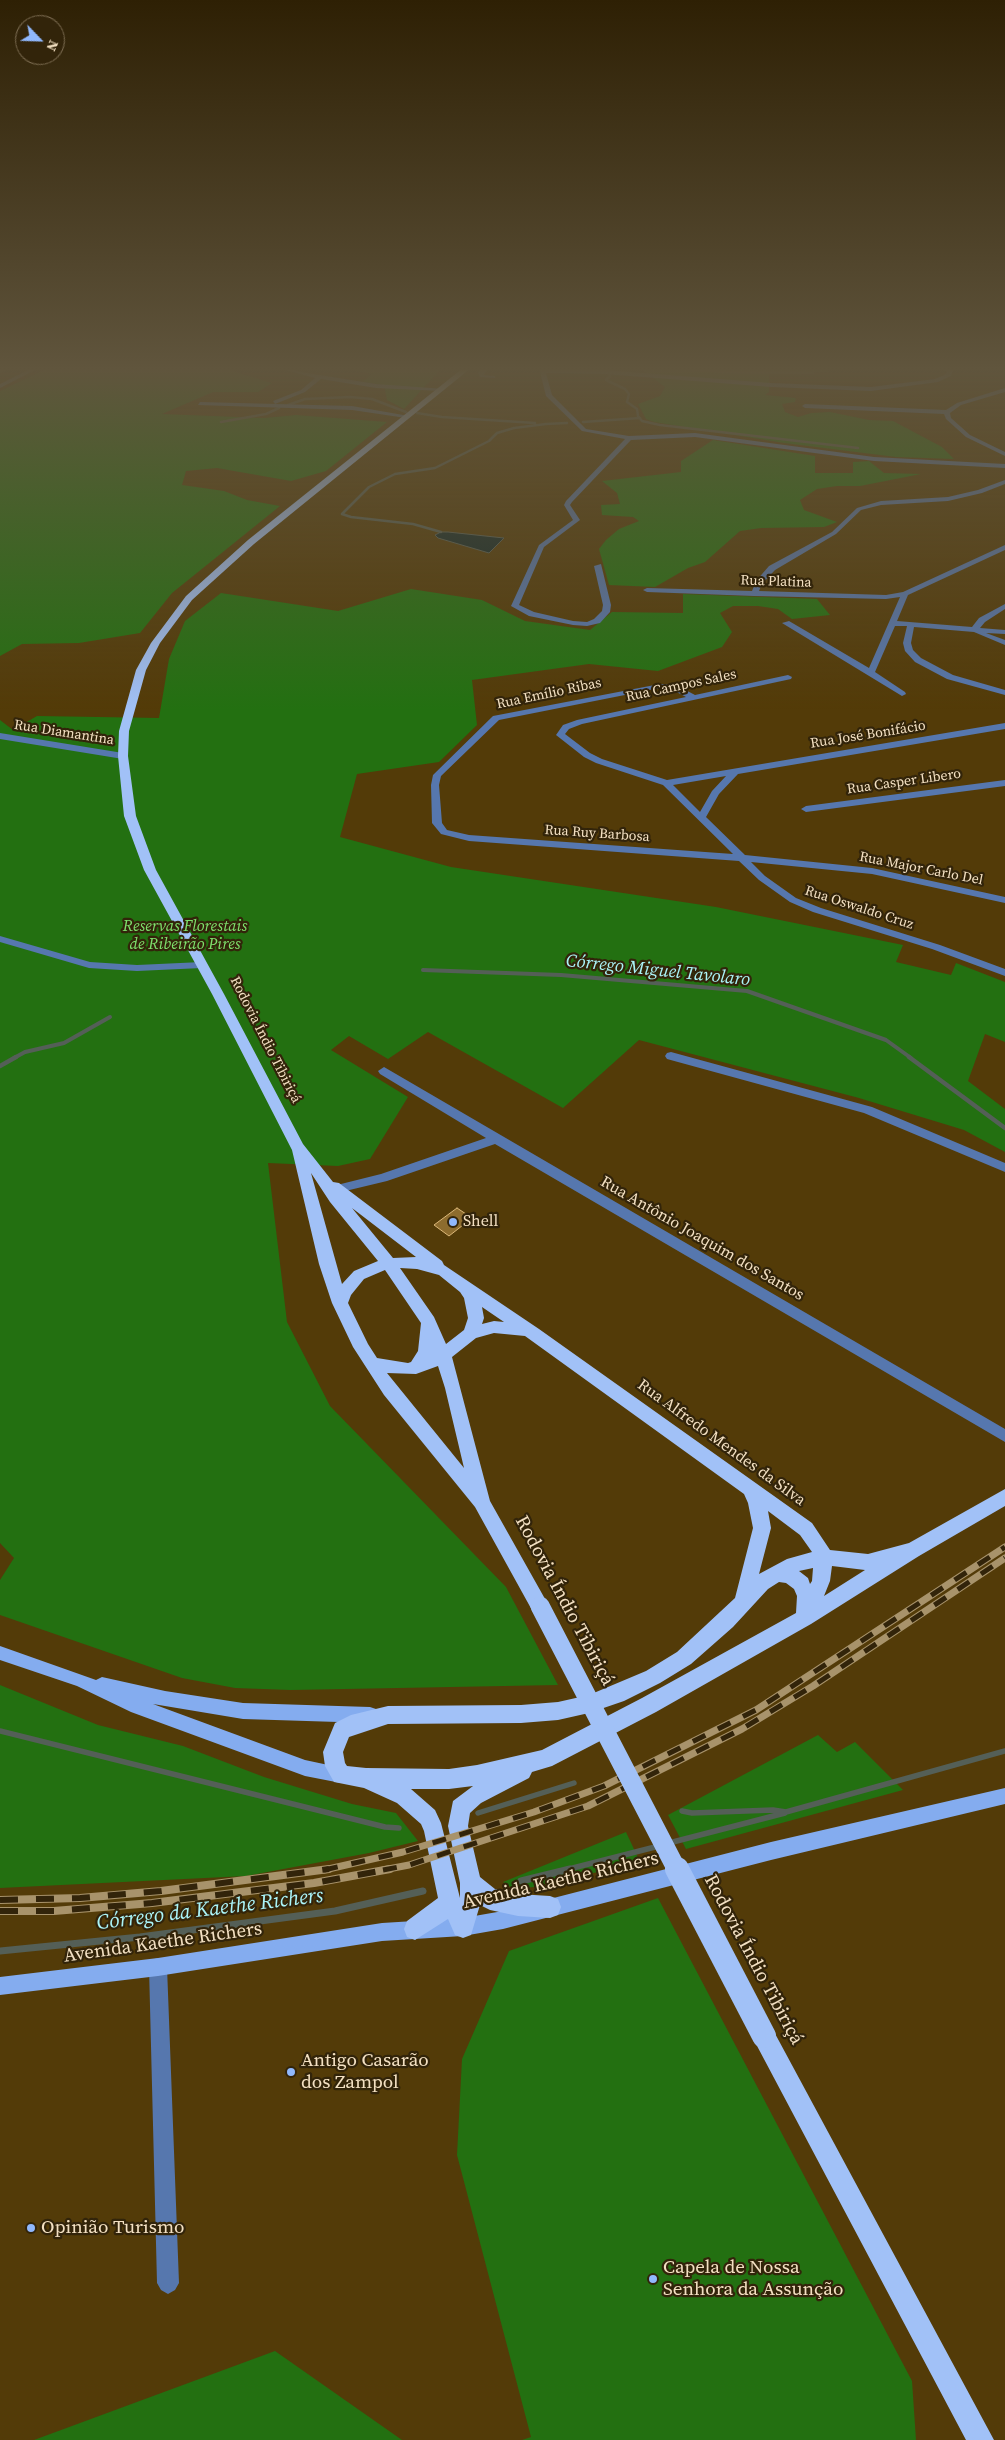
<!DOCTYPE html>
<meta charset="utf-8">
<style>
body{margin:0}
#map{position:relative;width:1005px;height:2440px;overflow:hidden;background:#533b08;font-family:"Source Serif 4",serif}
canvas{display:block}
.north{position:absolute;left:15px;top:15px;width:50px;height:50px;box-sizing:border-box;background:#32240a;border:1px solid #7f6f54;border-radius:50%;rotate:114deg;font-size:14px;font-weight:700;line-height:20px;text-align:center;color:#f3e0c2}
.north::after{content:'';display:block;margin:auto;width:18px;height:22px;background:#90b8fd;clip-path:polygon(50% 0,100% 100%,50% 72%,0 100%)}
</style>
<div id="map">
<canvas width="1005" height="2440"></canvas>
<div class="north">N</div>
</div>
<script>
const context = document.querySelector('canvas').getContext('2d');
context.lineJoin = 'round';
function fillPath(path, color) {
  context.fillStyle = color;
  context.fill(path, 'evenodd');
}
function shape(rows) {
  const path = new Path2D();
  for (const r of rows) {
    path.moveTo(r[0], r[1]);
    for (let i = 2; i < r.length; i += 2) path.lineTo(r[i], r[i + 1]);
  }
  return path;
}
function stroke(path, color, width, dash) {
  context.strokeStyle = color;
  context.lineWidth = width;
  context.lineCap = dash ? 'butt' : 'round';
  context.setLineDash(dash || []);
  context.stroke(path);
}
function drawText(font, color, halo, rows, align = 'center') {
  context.font = font + ' "Source Serif 4",serif';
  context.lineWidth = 4.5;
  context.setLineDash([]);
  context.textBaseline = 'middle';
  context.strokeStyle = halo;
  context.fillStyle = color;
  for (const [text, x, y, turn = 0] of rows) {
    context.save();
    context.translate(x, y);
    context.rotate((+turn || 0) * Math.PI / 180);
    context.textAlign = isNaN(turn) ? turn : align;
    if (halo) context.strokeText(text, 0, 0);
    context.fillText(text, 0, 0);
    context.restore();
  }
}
fillPath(shape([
 [48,368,233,368,233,371,272,383,258,392,213,392,162,414,264,418,296,415,387,422,326,471,291,481,217,468,186,471,182,485,224,491,247,500,280,506,172,593,140,633,79,643,22,644,0,656,0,391],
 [347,368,442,368,404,409,387,400,384,385,363,382,371,374],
 [640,368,827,368,828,372,769,372,769,392,765,395,796,398,795,402,782,404,785,412,798,417,811,413,830,412,869,420,893,421,942,447,954,459,896,457,784,443,654,422,646,419,638,404,660,396,665,387],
 [713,440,815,456,815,473,853,473,853,462,869,461,884,473,921,474,860,486,837,486,817,489,800,500,804,510,837,522,824,527,761,528,740,531,705,562,688,568,655,587,609,585,599,549,606,540,619,529,639,521,633,517,602,515,601,505,620,504,617,493,602,481,681,472,681,461],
 [411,589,482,600,525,621,590,630,612,612,683,613,683,594,817,599,830,615,792,619,778,609,758,606,733,606,720,613,732,632,722,647,658,671,589,664,472,680,477,725,439,762,357,774,340,837,451,867,716,907,903,945,896,962,951,975,956,963,1005,982,1005,1042,985,1034,968,1081,1005,1109,1005,1152,964,1130,859,1098,639,1040,563,1108,428,1032,388,1059,349,1036,331,1050,408,1097,370,1159,338,1166,268,1163,287,1322,330,1406,506,1587,558,1685,291,1690,235,1688,182,1678,0,1615,0,1580,14,1558,0,1543,0,720,13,730,37,716,159,718,169,659,185,621,221,593,338,611],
 [0,1685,98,1725,183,1746,264,1777,352,1804,396,1813,418,1841,369,1853,246,1876,0,1888],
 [818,1735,837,1752,855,1742,903,1790,686,1849,668,1815],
 [626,1832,640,1862,534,1887,513,1889,503,1882],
 [658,1898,912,2381,916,2440,522,2440,531,2437,457,2155,462,2059,509,1951],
 [275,2351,402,2440,34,2440]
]), '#237011');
const water = shape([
 [441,532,448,532,504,538,489,553,438,538,435,535,441,532]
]);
fillPath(water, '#102829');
stroke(water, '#545f57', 1);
stroke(shape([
 [677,368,722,372,813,373],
 [0,372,7,368],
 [609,374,610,376,606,380,625,389,629,394,627,402,637,409,638,416,642,421,660,425,858,448],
 [288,405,305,399,350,397,372,399,406,412],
 [417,413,442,417,535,423],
 [221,422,266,414,279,408],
 [583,422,640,418],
 [545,424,567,423],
 [441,532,413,524,351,517,342,514,369,487,395,474,435,468,489,441,497,433,514,428,546,424]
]), '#545f57', 2.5);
stroke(shape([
 [423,970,561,975,747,991,886,1040,911,1058],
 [14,1058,25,1052,64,1043,110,1017]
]), '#545f57', 4);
stroke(shape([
 [909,1057,1005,1128],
 [0,1066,16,1057]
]), '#545f57', 4.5);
stroke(shape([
 [0,1731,385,1827,399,1828],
 [682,1811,692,1813,773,1810,786,1812,1005,1751],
 [478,1813,574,1783],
 [669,1843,785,1813],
 [565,1870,659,1846]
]), '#545f57', 5.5);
stroke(shape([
 [521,1881,570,1869],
 [0,1951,140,1937,335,1911,423,1891]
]), '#545f57', 7);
const building = shape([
 [457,1208,472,1218,449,1236,434,1225,457,1208]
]);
fillPath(building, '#8d6c2e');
stroke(building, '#dbb779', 1);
fillPath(shape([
 [32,368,39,368,0,388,0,384,32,368],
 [278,368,287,368,301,372,376,384,445,389,442,391,376,388,321,379,305,392,275,404,273,401,301,390,315,378,278,368],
 [482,368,488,368,484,375,495,376,495,378,480,377,478,373,482,368],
 [539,368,605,370,771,383,871,387,935,379,946,374,947,371,931,368,954,368,951,376,938,382,871,391,771,387,605,374,546,373,552,395,586,429,629,436,695,433,874,457,1005,464,1005,468,874,461,695,437,631,440,572,502,570,505,580,520,544,547,519,605,534,612,573,621,587,622,594,619,602,611,603,605,594,566,601,564,611,605,610,612,600,623,587,626,573,625,529,616,511,606,539,545,573,520,564,505,566,501,625,439,582,431,546,396,539,368],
 [1005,388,1005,392,961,405,950,413,951,418,970,435,1005,452,1005,456,966,437,946,419,944,414,805,408,802,406,805,404,946,410,957,403,1005,388],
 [200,402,352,406,409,416,406,418,352,410,198,405,200,402],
 [1005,480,1005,484,982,493,948,501,881,505,861,510,836,534,775,570,762,584,759,591,886,595,903,592,1005,545,1005,550,908,595,897,621,972,627,979,618,1005,604,1005,609,985,622,980,628,1005,630,1005,634,986,633,1005,640,1005,645,974,632,914,627,911,643,913,650,921,658,953,675,1005,690,1005,695,947,679,915,662,905,651,903,643,907,626,895,626,875,672,905,692,906,694,902,696,782,623,789,621,869,668,900,597,886,599,754,596,647,592,643,590,647,588,752,591,756,581,769,566,832,532,857,508,881,501,948,497,978,490,1005,480],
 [788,675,792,677,791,679,582,724,569,729,565,734,590,753,602,759,667,780,1005,723,1005,729,738,774,719,794,706,817,745,855,872,868,1005,897,1005,903,872,874,751,862,765,876,796,898,821,908,940,945,1005,969,1005,976,932,949,813,912,790,902,759,880,739,861,469,841,441,834,432,823,431,785,433,775,493,716,660,684,676,685,695,695,788,675],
 [660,688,671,689,686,697,577,720,563,725,556,735,584,757,596,763,663,785,733,854,469,835,447,830,442,823,439,785,441,776,499,720,660,688],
 [726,776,712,791,700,812,673,785,726,776],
 [0,733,123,753,127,756,123,759,0,739,0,733],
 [1005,780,1005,786,806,812,801,809,806,806,1005,780],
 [0,936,90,962,137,965,202,962,207,965,202,968,137,971,89,968,0,942,0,936],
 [671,1052,872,1107,1005,1163,1005,1172,864,1113,667,1059,665,1056,667,1053,671,1052],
 [384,1067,1005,1429,1005,1442,495,1144,387,1181,337,1193,333,1192,331,1189,333,1186,381,1174,486,1138,380,1074,378,1071,384,1067],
 [158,1958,165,1960,167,1967,179,2283,175,2290,168,2294,161,2290,157,2283,149,1967,151,1960,158,1958]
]), '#5677ae');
fillPath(shape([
 [0,1646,96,1680,102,1677,165,1691,243,1703,370,1707,376,1709,378,1715,376,1721,370,1723,243,1719,153,1704,305,1760,347,1769,350,1775,347,1781,341,1783,305,1776,131,1712,77,1686,0,1660,0,1646],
 [1005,1788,1005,1804,771,1860,503,1929,463,1936,382,1941,158,1976,0,1995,0,1977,158,1958,382,1923,463,1918,503,1911,771,1842,1005,1788]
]), '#84acef');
fillPath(shape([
 [463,368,471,368,254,544,192,600,160,643,146,670,129,731,128,756,136,816,156,870,224,994,303,1144,333,1182,339,1183,442,1261,444,1265,539,1329,812,1523,830,1550,868,1554,909,1543,1005,1489,1005,1506,919,1556,811,1624,656,1712,552,1766,532,1772,529,1778,481,1803,470,1813,468,1826,480,1877,495,1889,518,1894,550,1896,558,1899,561,1907,558,1915,550,1918,518,1916,490,1910,480,1905,471,1935,463,1938,455,1935,448,1919,415,1940,407,1937,404,1929,407,1921,438,1898,424,1831,421,1824,397,1803,364,1788,334,1782,325,1766,323,1752,335,1723,351,1715,388,1706,521,1705,558,1702,589,1695,646,1671,677,1652,735,1598,753,1528,748,1503,744,1494,525,1336,494,1333,476,1338,452,1357,490,1501,549,1606,547,1612,540,1614,533,1612,475,1507,384,1395,353,1347,332,1303,319,1264,292,1150,212,994,144,870,124,816,118,756,119,731,136,670,151,643,186,596,248,540,463,368],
 [311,1173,330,1202,378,1261,354,1271,342,1284,311,1173],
 [352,1208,416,1257,393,1258,352,1208],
 [400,1268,417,1269,439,1275,460,1292,464,1298,468,1318,464,1330,446,1344,434,1317,400,1268],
 [385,1270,421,1323,418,1351,411,1362,408,1363,377,1358,368,1344,348,1303,351,1295,364,1279,385,1270],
 [482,1307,504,1322,494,1321,482,1324,484,1318,482,1307],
 [438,1366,445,1388,464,1468,387,1373,416,1374,438,1366],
 [768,1511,800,1535,812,1552,787,1559,759,1574,771,1528,768,1511],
 [832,1566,865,1570,824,1596,830,1581,832,1566],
 [813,1568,812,1581,810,1584,808,1578,799,1571,813,1568],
 [779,1582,786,1583,794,1589,797,1596,796,1613,642,1698,542,1750,477,1765,449,1769,366,1768,347,1766,345,1763,343,1752,349,1737,388,1724,521,1723,558,1720,589,1713,624,1701,660,1683,691,1664,733,1627,768,1589,779,1582],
 [473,1786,453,1801,448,1826,460,1883,460,1898,441,1823,435,1810,411,1789,449,1789,473,1786],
 [764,2025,772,2028,994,2440,966,2440,756,2044,753,2036,756,2028,764,2025]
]), '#a1c1f7');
const railFar1 = shape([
 [324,1870,403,1852,534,1812,604,1786,756,1710,1005,1547],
 [383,1870,409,1865,588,1806,742,1729,813,1686,1005,1558]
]);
const rail = shape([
 [0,1900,80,1898,161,1891,329,1869],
 [0,1911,54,1911,152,1903,314,1883,390,1869]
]);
stroke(railFar1, '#a8936b', 7);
stroke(rail, '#a8936b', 8);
stroke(railFar1, '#32240a', 5, [14]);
stroke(rail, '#32240a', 6, [18]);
stroke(shape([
 [540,1606,677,1870]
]), '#a1c1f7', 19);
stroke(shape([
 [677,1869,764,2036]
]), '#a1c1f7', 24);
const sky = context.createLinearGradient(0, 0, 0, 710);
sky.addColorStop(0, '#2e2004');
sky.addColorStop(0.52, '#60553d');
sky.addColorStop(1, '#60553d00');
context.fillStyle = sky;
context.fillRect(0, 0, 1005, 710);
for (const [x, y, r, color] of [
 [453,1222,5,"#90b8fd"],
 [291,2072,5,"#90b8fd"],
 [31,2228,5,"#90b8fd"],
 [653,2279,5,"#90b8fd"]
]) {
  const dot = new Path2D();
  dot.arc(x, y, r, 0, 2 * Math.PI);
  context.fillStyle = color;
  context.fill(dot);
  stroke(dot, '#32240a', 2);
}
drawText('14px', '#f3e0c2', '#32240a', [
 ["Rua Platina",776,582,2],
 ["Rua Campos Sales",681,686,-12],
 ["Rua Emílio Ribas",549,694,-12],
 ["Rua Diamantina",64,733,9],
 ["Rua José Bonifácio",868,735,-9],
 ["Rua Casper Libero",904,782,-8],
 ["Rua Ruy Barbosa",597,834,4],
 ["Rua Major Carlo Del",921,869,11],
 ["Rua Oswaldo Cruz",859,908,18],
 ["Rodovia Índio Tibiriçá",265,1040,63]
]);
drawText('italic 16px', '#7ee16c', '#32240a', [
 ["Reservas Florestais",185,927],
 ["de Ribeirão Pires",185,945]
]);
drawText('16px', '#f3e0c2', '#32240a', [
 ["Shell",463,1222]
], 'left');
drawText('16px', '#f3e0c2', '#32240a', [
 ["Rua Antônio Joaquim dos Santos",702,1239,30],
 ["Rua Alfredo Mendes da Silva",721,1443,36]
]);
drawText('italic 18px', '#abf4f8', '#32240a', [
 ["Córrego Miguel Tavolaro",658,971,6]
]);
drawText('19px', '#f3e0c2', '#32240a', [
 ["Rodovia Índio Tibiriçá",564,1601,62],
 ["Avenida Kaethe Richers",561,1881,-13],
 ["Avenida Kaethe Richers",163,1943,-8],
 ["Rodovia Índio Tibiriçá",753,1960,62]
]);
drawText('19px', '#f3e0c2', '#32240a', [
 ["Antigo Casarão",301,2061],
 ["dos Zampol",301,2083],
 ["Opinião Turismo",41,2228],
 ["Capela de Nossa",663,2268],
 ["Senhora da Assunção",663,2290]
], 'left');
drawText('italic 21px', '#abf4f8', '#32240a', [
 ["Córrego da Kaethe Richers",210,1910,-7]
]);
</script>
